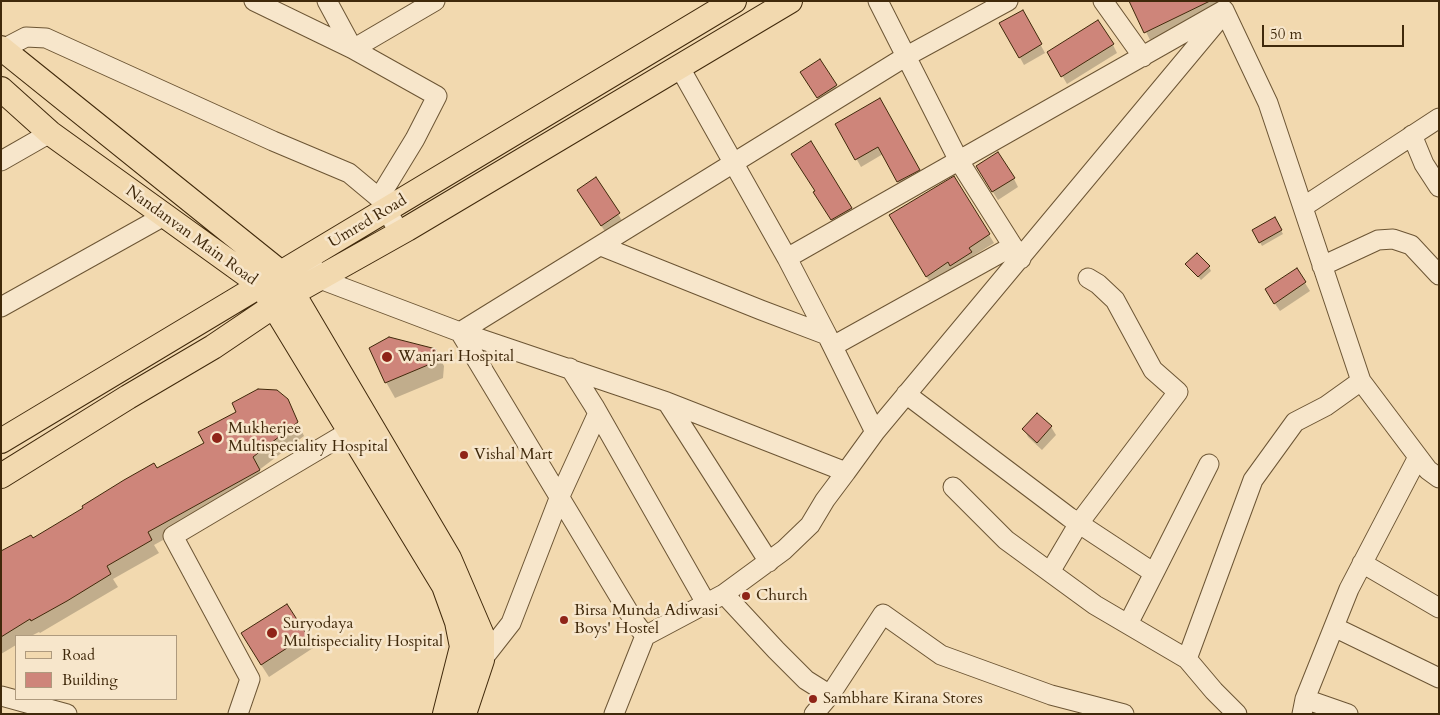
<!DOCTYPE html>
<style>
body{margin:0}
#map{position:relative;width:1440px;height:715px;overflow:hidden;background:#f2d9af;font-family:Cardo,serif}
canvas{display:block}
.frame{position:absolute;inset:0;border:2px solid #40290b;pointer-events:none}
.legend{position:absolute;left:15px;top:635px;width:162px;height:65px;box-sizing:border-box;background:#f7e6cb;border:1px solid #ae9a7e;margin:0;padding:6px 9px;list-style:none;font-size:15px;color:#40290b}
.legend li{display:flex;align-items:center;gap:10px;height:25px}
.legend b{width:25px;border:1px solid #ae9a7e}
.scale{position:absolute;left:1262px;top:25px;width:142px;height:22px;box-sizing:border-box;border:2px solid #40290b;border-top:0;padding-left:6px;font-size:15px;line-height:18px;white-space:nowrap;color:#40290b;-webkit-text-stroke:4px #f7e6cb;paint-order:stroke}
</style>
<div id="map">
<canvas width="1440" height="715"></canvas>
<div class="frame"></div>
<ul class="legend">
<li><b style="height:6px;background:#f2d9af"></b>Road</li>
<li><b style="height:14px;background:#ce857a"></b>Building</li>
</ul>
<div class="scale">50 m</div>
</div>
<script>
const context = document.querySelector('canvas').getContext('2d');
context.lineJoin = 'round';
function fillPath(path, color) {
  context.fillStyle = color;
  context.fill(path, 'evenodd');
}
function shape(rows) {
  const path = new Path2D();
  for (const r of rows) {
    path.moveTo(r[0], r[1]);
    for (let i = 2; i < r.length; i += 2) path.lineTo(r[i], r[i + 1]);
  }
  return path;
}
function stroke(path, color, width, dash) {
  context.strokeStyle = color;
  context.lineWidth = width;
  context.lineCap = dash ? 'butt' : 'round';
  context.setLineDash(dash || []);
  context.stroke(path);
}
function drawText(font, color, halo, rows, align = 'center') {
  context.font = font + ' Cardo,serif';
  context.lineWidth = 5;
  context.setLineDash([]);
  context.textBaseline = 'middle';
  context.strokeStyle = halo;
  context.fillStyle = color;
  for (const [text, x, y, turn = 0] of rows) {
    context.save();
    context.translate(x, y);
    context.rotate((+turn || 0) * Math.PI / 180);
    context.textAlign = isNaN(turn) ? turn : align;
    if (halo) context.strokeText(text, 0, 0);
    context.fillText(text, 0, 0);
    context.restore();
  }
}
fillPath(shape([
 [1131,1,1219,1,1216,8,1150,40],
 [1022,11,1045,53,1024,65,1001,23],
 [1113,45,1117,53,1067,84,1049,53],
 [820,61,841,94,823,105,807,81],
 [880,100,924,178,903,190,883,154,861,167,837,124],
 [811,143,855,217,837,227,820,201,817,192],
 [982,175,1014,179,1018,187,998,200],
 [954,178,994,243,973,256,975,261,931,284,890,216],
 [596,179,623,222,606,233,583,198],
 [1275,219,1283,234,1262,246,1254,231],
 [1187,264,1209,267,1211,271,1201,280],
 [1297,270,1310,291,1280,311,1271,298],
 [435,350,444,366,443,378,395,398,386,382],
 [287,400,304,436,259,470,266,483,154,545,159,553,113,579,118,587,40,633,39,632,31,636,16,636,16,645,1,654,1,552,33,539],
 [1051,427,1056,435,1042,450,1028,437,1024,429],
 [286,605,313,648,269,677,249,646]
]), '#0003');
const building = shape([
 [1129,1,1210,1,1144,33,1129,1],
 [1023,10,1042,44,1019,58,999,23,1023,10],
 [1098,20,1114,44,1061,77,1047,52,1098,20],
 [820,59,837,85,817,98,800,72,820,59],
 [880,98,920,170,897,182,878,147,855,160,835,124,880,98],
 [811,141,852,208,831,220,813,192,815,191,791,154,811,141],
 [998,152,1015,178,992,192,976,166,998,152],
 [954,176,990,234,969,248,972,252,950,266,948,262,926,277,889,215,954,176],
 [596,177,620,213,601,226,577,190,596,177],
 [1275,217,1282,230,1259,243,1252,230,1275,217],
 [1197,253,1210,266,1198,277,1185,264,1197,253],
 [1297,268,1306,282,1274,304,1265,289,1297,268],
 [389,337,436,349,435,362,385,383,369,348,389,337],
 [258,389,277,390,288,399,298,422,253,457,260,470,148,532,152,540,107,566,111,574,67,601,31,621,30,619,1,637,1,551,31,535,33,538,83,508,82,506,124,480,154,463,157,468,204,443,198,432,236,412,232,403,258,389],
 [1037,413,1052,426,1037,443,1022,429,1037,413],
 [287,604,307,635,261,665,241,633,287,604]
]);
fillPath(building, '#ce857a');
stroke(building, '#40290b', 1);
const minor = shape([
 [254,1,353,49],
 [327,1,353,49],
 [878,1,959,161,1021,259],
 [1103,1,1143,57],
 [3,49,26,37,46,38,273,141,349,173,379,198,400,233],
 [680,68,787,258],
 [1412,135,1424,164,1439,187],
 [1,161,50,133],
 [379,198,415,139,437,96,353,49,435,1],
 [1303,207,1439,118],
 [601,246,761,310,827,335,875,432],
 [1322,266,1378,240,1393,239,1411,245,1439,275],
 [315,269,320,279,460,332,667,402],
 [1,307,164,216],
 [827,335,787,258,1224,10,1268,103,1361,381,1326,406,1295,422,1253,480,1187,659,1214,691,1237,714],
 [833,346,1013,246],
 [570,368,594,406,706,603],
 [1361,381,1428,470,1439,478],
 [906,394,1069,517,1154,573,1128,624],
 [953,487,1006,540,1095,605,1187,659],
 [769,562,667,402,846,472,875,432,1220,18],
 [1362,563,1439,608],
 [1050,572,1079,523,1178,392,1153,370,1115,300,1098,284,1088,278],
 [1154,573,1209,464],
 [724,594,776,650,806,680,830,695,814,714],
 [1334,627,1439,678],
 [645,636,724,594,784,550,810,525,825,500,846,472],
 [482,660,511,623,560,496,598,413],
 [830,695,883,614,941,655,1051,695,1124,714],
 [1,696,67,714],
 [1305,699,1348,714],
 [238,714,250,679,173,536,350,431],
 [614,714,645,636,634,621,460,332,905,57,1008,1],
 [1302,714,1305,699,1349,589,1418,457]
]);
const major = shape([
 [1,48,281,273,449,558,482,635,482,660,464,714],
 [1,89,50,133,261,285,444,586,457,622,462,647,445,714],
 [1,441,734,1],
 [1,476,128,397,213,347,293,293,407,229,790,1]
]);
stroke(minor, '#6c5534', 21);
stroke(major, '#40290b', 26);
stroke(minor, '#f7e6cb', 19);
stroke(major, '#f2d9af', 24);
for (const [x, y, r, color] of [
 [387,357,6,"#8f2418"],
 [217,438,6,"#8f2418"],
 [464,455,5,"#8f2418"],
 [746,596,5,"#8f2418"],
 [564,620,5,"#8f2418"],
 [272,633,6,"#8f2418"],
 [813,699,5,"#8f2418"]
]) {
  const dot = new Path2D();
  dot.arc(x, y, r, 0, 2 * Math.PI);
  context.fillStyle = color;
  context.fill(dot);
  stroke(dot, '#f7e6cb', 2);
}
drawText('16px', '#40290b', '#f7e6cb', [
 ["Umred Road",368,222,-31],
 ["Nandanvan Main Road",191,236,36]
]);
drawText('16px', '#40290b', '#f7e6cb', [
 ["Wanjari Hospital",398,357],
 ["Mukherjee",228,429],
 ["Multispeciality Hospital",228,447],
 ["Vishal Mart",474,455],
 ["Church",756,596],
 ["Birsa Munda Adiwasi",574,611],
 ["Boys' Hostel",574,629],
 ["Suryodaya",283,624],
 ["Multispeciality Hospital",283,642],
 ["Sambhare Kirana Stores",823,699]
], 'left');
</script>
